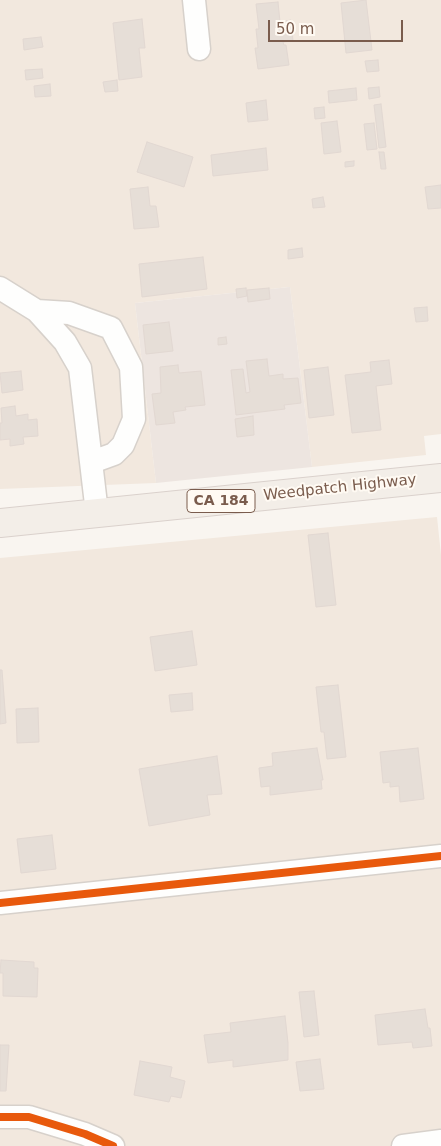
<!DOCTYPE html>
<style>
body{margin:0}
#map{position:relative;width:441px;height:1146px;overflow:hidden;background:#f9f5f0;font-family:"DejaVu Sans",sans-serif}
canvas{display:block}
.scale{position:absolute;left:268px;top:20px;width:135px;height:22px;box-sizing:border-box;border:2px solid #7a5c4d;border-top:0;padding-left:6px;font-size:15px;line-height:18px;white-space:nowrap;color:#7a5c4d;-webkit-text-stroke:4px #fffaf3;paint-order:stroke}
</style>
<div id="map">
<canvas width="441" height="1146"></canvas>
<div class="scale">50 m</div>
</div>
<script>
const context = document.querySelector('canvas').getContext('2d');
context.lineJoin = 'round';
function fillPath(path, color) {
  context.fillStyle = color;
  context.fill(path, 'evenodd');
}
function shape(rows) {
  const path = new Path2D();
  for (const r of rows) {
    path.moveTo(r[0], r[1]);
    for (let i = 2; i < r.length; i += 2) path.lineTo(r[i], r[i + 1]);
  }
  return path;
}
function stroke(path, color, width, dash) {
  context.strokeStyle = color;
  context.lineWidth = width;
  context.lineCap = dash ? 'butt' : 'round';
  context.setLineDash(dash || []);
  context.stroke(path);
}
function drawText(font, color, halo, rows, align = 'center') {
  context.font = font + ' "DejaVu Sans",sans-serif';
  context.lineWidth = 4;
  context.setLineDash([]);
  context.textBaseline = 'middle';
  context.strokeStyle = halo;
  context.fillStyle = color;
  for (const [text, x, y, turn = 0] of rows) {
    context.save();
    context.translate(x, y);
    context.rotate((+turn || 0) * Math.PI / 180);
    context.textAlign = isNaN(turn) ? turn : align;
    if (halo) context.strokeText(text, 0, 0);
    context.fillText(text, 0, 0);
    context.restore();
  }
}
fillPath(shape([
 [0,0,441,0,441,434,424,436,426,455,312,467,290,287,135,303,156,483,0,489],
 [437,517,441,555,441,1146,0,1146,0,558]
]), '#f2e8de');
fillPath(shape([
 [290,287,312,467,156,483,135,303]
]), '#ede5e0');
const building = shape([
 [366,0,372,50,346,53,341,3,366,0],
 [278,2,280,22,291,20,293,41,283,42,284,45,286,45,289,65,258,69,255,48,258,48,256,29,259,29,256,4,278,2],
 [142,19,145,48,139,48,142,77,119,80,113,23,142,19],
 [41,37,43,47,24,50,23,39,41,37],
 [378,60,379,71,367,72,365,61,378,60],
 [42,69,43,78,26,80,25,70,42,69],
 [117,80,118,91,105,92,103,82,117,80],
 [50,84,51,96,35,97,34,86,50,84],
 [379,87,380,97,369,99,368,88,379,87],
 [356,88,357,100,329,103,328,91,356,88],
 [266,100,268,120,248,122,246,103,266,100],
 [381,104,386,147,379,148,374,105,381,104],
 [324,107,325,118,315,119,314,108,324,107],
 [337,121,341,152,324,154,321,123,337,121],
 [374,123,377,149,367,150,364,124,374,123],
 [147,142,193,157,184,187,137,172,147,142],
 [266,148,268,170,213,176,211,155,266,148],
 [379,152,384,152,386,169,381,169,379,152],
 [354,161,354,166,345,167,345,162,354,161],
 [441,185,441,208,428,209,425,187,441,185],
 [148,187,150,206,156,206,159,227,134,229,130,189,148,187],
 [323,197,325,207,313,208,312,199,323,197],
 [302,248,303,257,288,259,288,250,302,248],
 [203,257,207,289,142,297,139,264,203,257],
 [246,288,247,296,237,298,236,289,246,288],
 [269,288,270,299,248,302,247,290,269,288],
 [427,307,428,321,416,322,414,308,427,307],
 [169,322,173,351,146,354,143,325,169,322],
 [226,337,227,344,218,345,218,338,226,337],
 [267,359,269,376,283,374,283,379,298,378,301,403,284,405,285,409,236,415,231,370,243,369,246,393,250,392,246,361,267,359],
 [389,360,392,384,376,386,381,430,352,433,345,375,371,372,370,362,389,360],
 [178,365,179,373,201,371,205,405,185,407,186,410,173,412,175,423,156,425,152,394,161,393,160,367,178,365],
 [328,367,334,415,309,418,304,370,328,367],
 [21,371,23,390,2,393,0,373,21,371],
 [15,406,16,416,28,414,28,420,37,419,38,436,23,437,24,444,10,446,10,439,0,440,0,423,2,423,1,408,15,406],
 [253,416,254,435,237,437,235,419,253,416],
 [328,533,336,605,316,607,308,535,328,533],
 [192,631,197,665,155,671,150,637,192,631],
 [0,670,2,670,6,723,0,724,0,670],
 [338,685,346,757,327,759,324,732,321,732,316,687,338,685],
 [192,693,193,710,171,712,169,695,192,693],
 [38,708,39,742,17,743,16,709,38,708],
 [317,748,323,780,321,780,322,789,270,795,270,786,261,787,259,768,273,766,272,753,317,748],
 [418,748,424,799,400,802,399,786,390,787,390,782,383,783,380,752,418,748],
 [217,756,222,794,207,795,210,815,149,826,139,769,217,756],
 [52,835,56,869,21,873,17,839,52,835],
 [1,960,34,962,34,968,38,968,37,997,3,996,3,973,0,973,1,960],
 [314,991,319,1035,304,1037,299,992,314,991],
 [425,1009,428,1028,430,1028,432,1046,413,1048,412,1042,378,1045,375,1015,425,1009],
 [285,1016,288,1043,288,1060,233,1067,233,1060,208,1063,204,1035,231,1032,230,1023,285,1016],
 [0,1045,9,1045,6,1091,0,1091,0,1045],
 [320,1059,324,1089,300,1091,296,1062,320,1059],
 [140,1061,172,1067,170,1077,185,1081,181,1098,171,1096,169,1102,134,1095,140,1061]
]);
fillPath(building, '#e6ded7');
stroke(building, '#e2d8d2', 1);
const minor = shape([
 [194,0,199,49],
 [0,288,37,311,65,342,80,368,97,513],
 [37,311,69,313,111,328,131,367,134,419,123,445,114,454,92,462],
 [0,903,441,856],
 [0,1117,29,1117,85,1134,113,1146],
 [403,1146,441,1141]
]);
const major = shape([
 [0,523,441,478]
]);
stroke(minor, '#d7d1cb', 25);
stroke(major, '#dad1cc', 30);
stroke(minor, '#fefefd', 22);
stroke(major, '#f3eee8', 28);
stroke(shape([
 [0,903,441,856],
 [0,1117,29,1117,85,1134,113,1146]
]), '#e8590c', 8);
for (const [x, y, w] of [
 [221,501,68]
]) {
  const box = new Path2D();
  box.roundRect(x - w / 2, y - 11.5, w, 23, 4);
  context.fillStyle = '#fffaf3';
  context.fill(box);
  stroke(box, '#7a5c4d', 1);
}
drawText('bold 14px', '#7a5c4d', null, [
 ["CA 184",221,501]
]);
drawText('15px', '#7a5c4d', '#fffaf3', [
 ["Weedpatch Highway",340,488,-6]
]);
</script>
